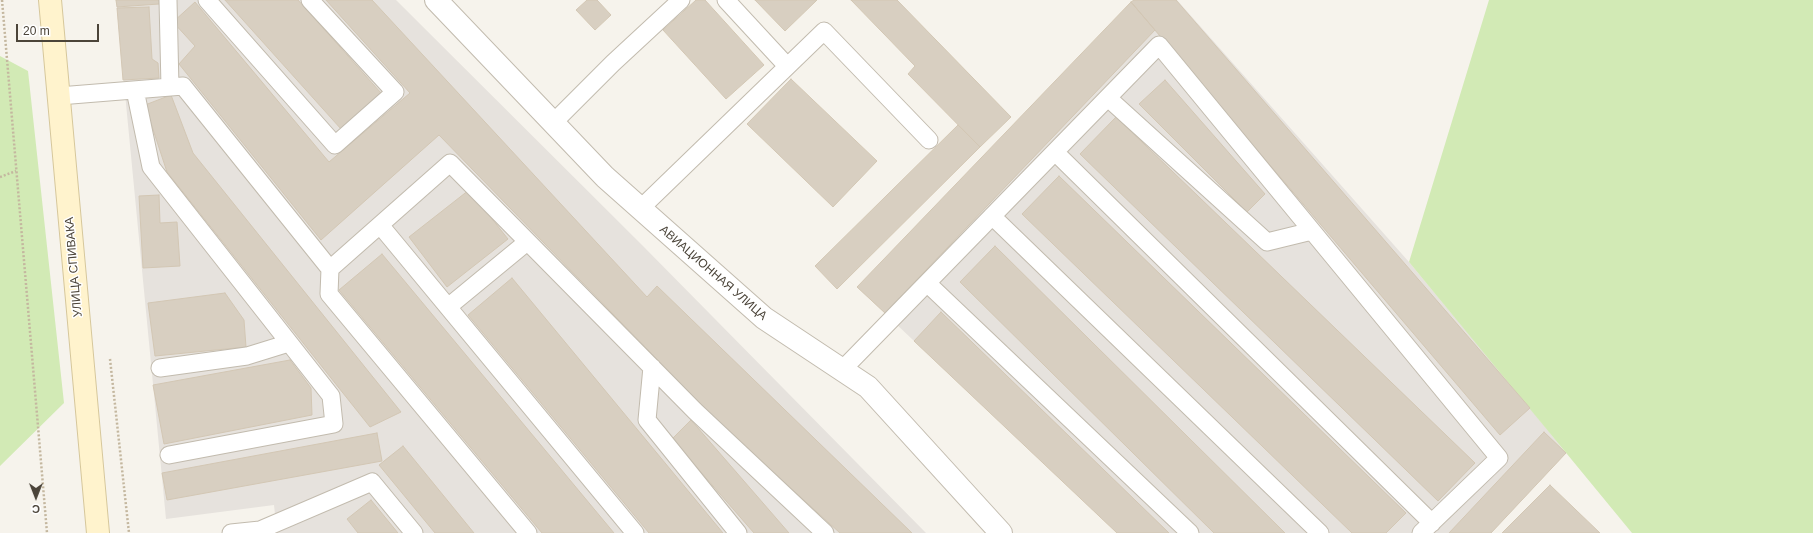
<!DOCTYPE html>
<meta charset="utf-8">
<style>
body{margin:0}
#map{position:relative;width:1813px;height:533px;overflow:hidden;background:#f6f3ec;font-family:Arial,sans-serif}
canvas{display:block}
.north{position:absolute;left:16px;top:477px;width:40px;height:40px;-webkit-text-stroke:3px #fff;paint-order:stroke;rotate:180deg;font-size:11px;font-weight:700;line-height:16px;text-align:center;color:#4b4439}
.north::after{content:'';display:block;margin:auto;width:14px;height:18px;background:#4b4439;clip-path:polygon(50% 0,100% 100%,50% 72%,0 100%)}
.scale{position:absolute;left:16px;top:24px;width:83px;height:18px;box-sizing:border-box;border:2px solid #4b4439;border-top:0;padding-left:5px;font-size:12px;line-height:14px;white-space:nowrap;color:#4b4439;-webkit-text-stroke:3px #fff;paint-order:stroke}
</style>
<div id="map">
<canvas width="1813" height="533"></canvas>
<div class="north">С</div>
<div class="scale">20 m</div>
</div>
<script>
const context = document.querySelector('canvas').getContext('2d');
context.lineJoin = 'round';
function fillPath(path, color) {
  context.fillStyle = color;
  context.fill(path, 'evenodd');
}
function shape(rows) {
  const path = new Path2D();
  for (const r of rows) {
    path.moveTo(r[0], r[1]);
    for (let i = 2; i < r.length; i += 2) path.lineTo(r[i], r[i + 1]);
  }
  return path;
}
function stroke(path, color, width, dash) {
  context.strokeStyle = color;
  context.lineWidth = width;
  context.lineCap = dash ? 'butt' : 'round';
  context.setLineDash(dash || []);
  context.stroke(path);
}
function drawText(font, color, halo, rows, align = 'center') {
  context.font = font + ' Arial,sans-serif';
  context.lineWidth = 3;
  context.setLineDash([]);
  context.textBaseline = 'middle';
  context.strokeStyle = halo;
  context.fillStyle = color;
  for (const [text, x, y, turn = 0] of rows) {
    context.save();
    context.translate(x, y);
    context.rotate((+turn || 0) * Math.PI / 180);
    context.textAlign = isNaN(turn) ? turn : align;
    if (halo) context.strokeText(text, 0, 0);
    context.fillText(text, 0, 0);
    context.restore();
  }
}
fillPath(shape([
 [116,0,396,0,642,245,926,533,277,533,274,505,166,519],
 [1134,0,1177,0,1409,262,1530,408,1566,453,1491,533,1117,533,857,287]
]), '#e6e2dd');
fillPath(shape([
 [1489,0,1813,0,1813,533,1632,533,1409,262],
 [0,56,28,71,64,403,0,466]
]), '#d2eab5');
const building = shape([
 [116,0,159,0,159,4,117,7,116,0],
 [225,0,298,0,381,93,341,129,225,0],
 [326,0,372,0,647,297,657,286,912,533,840,533,719,423,439,135,321,240,179,64,195,46,173,22,195,2,329,162,410,93,326,0],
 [587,0,597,0,611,15,595,30,576,10,587,0],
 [696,0,705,0,764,65,726,99,663,30,696,0],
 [755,0,817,0,785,31,755,0],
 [851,0,897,0,1011,117,980,147,908,74,915,66,851,0],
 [1134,0,1176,0,1530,408,1500,435,1131,2,1134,0],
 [1131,2,1155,30,885,313,857,287,1131,2],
 [149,7,152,59,158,63,159,78,123,80,117,8,149,7],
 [791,79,877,161,833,207,747,124,791,79],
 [1165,80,1265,194,1247,212,1139,104,1165,80],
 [171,95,193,153,401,412,370,427,167,172,145,105,171,95],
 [1116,117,1475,463,1438,501,1080,154,1116,117],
 [958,125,980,147,837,289,815,266,958,125],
 [1059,176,1406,513,1386,533,1352,533,1022,214,1059,176],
 [469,190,508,239,447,287,409,237,469,190],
 [159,195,160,223,177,222,180,266,143,268,139,196,159,195],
 [995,246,1285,533,1214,533,960,282,995,246],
 [382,254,614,533,542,533,339,290,382,254],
 [512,278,723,533,649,533,468,315,512,278],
 [225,293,244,320,246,347,155,356,148,303,225,293],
 [941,312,1169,533,1117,533,914,341,941,312],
 [290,360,311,388,312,415,164,444,153,385,290,360],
 [691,420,789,533,754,533,672,439,691,420],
 [1544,432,1566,453,1491,533,1449,533,1544,432],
 [377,433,382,461,167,500,162,473,377,433],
 [403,446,474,533,435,533,379,465,403,446],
 [1550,485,1600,533,1502,533,1550,485],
 [371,500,398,533,358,533,347,519,371,500]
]);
fillPath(building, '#d8cfc1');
stroke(building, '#d3c7b4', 1);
const service = shape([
 [168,0,170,87],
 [207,0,335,145,395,92,310,0],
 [726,0,787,66],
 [135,90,151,167,331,396,334,424,169,455],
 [59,96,183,86,330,269,450,163,695,411,825,533],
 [1108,98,1267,242,1312,231],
 [553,123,613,63,681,0],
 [1055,152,1432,523],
 [640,209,824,31,929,140],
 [992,216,1320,533],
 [380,225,635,533],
 [330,269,329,294,528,533],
 [927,283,1190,533],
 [448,307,527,242],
 [652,367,647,420,738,533],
 [160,368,247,356,289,343],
 [842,370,1159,45,1499,458,1421,533],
 [231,533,260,530,372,482,414,533]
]);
const minor = shape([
 [436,0,605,177,764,318,868,387,1001,533]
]);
const secondary = shape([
 [50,0,98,533]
]);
stroke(service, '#c2bbae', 19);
stroke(minor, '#c2bbae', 24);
stroke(secondary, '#d6c79b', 24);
stroke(shape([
 [2,0,47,533],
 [0,177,16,171],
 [110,359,129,533]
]), '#c4b79f', 2.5, [2, 2]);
stroke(service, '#fff', 17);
stroke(minor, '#fff', 22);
stroke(secondary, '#fff3cd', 22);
drawText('12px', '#4b4439', '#fff', [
 ["УЛИЦА СПИВАКА",74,267,-95],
 ["АВИАЦИОННАЯ УЛИЦА",713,273,41]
]);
</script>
